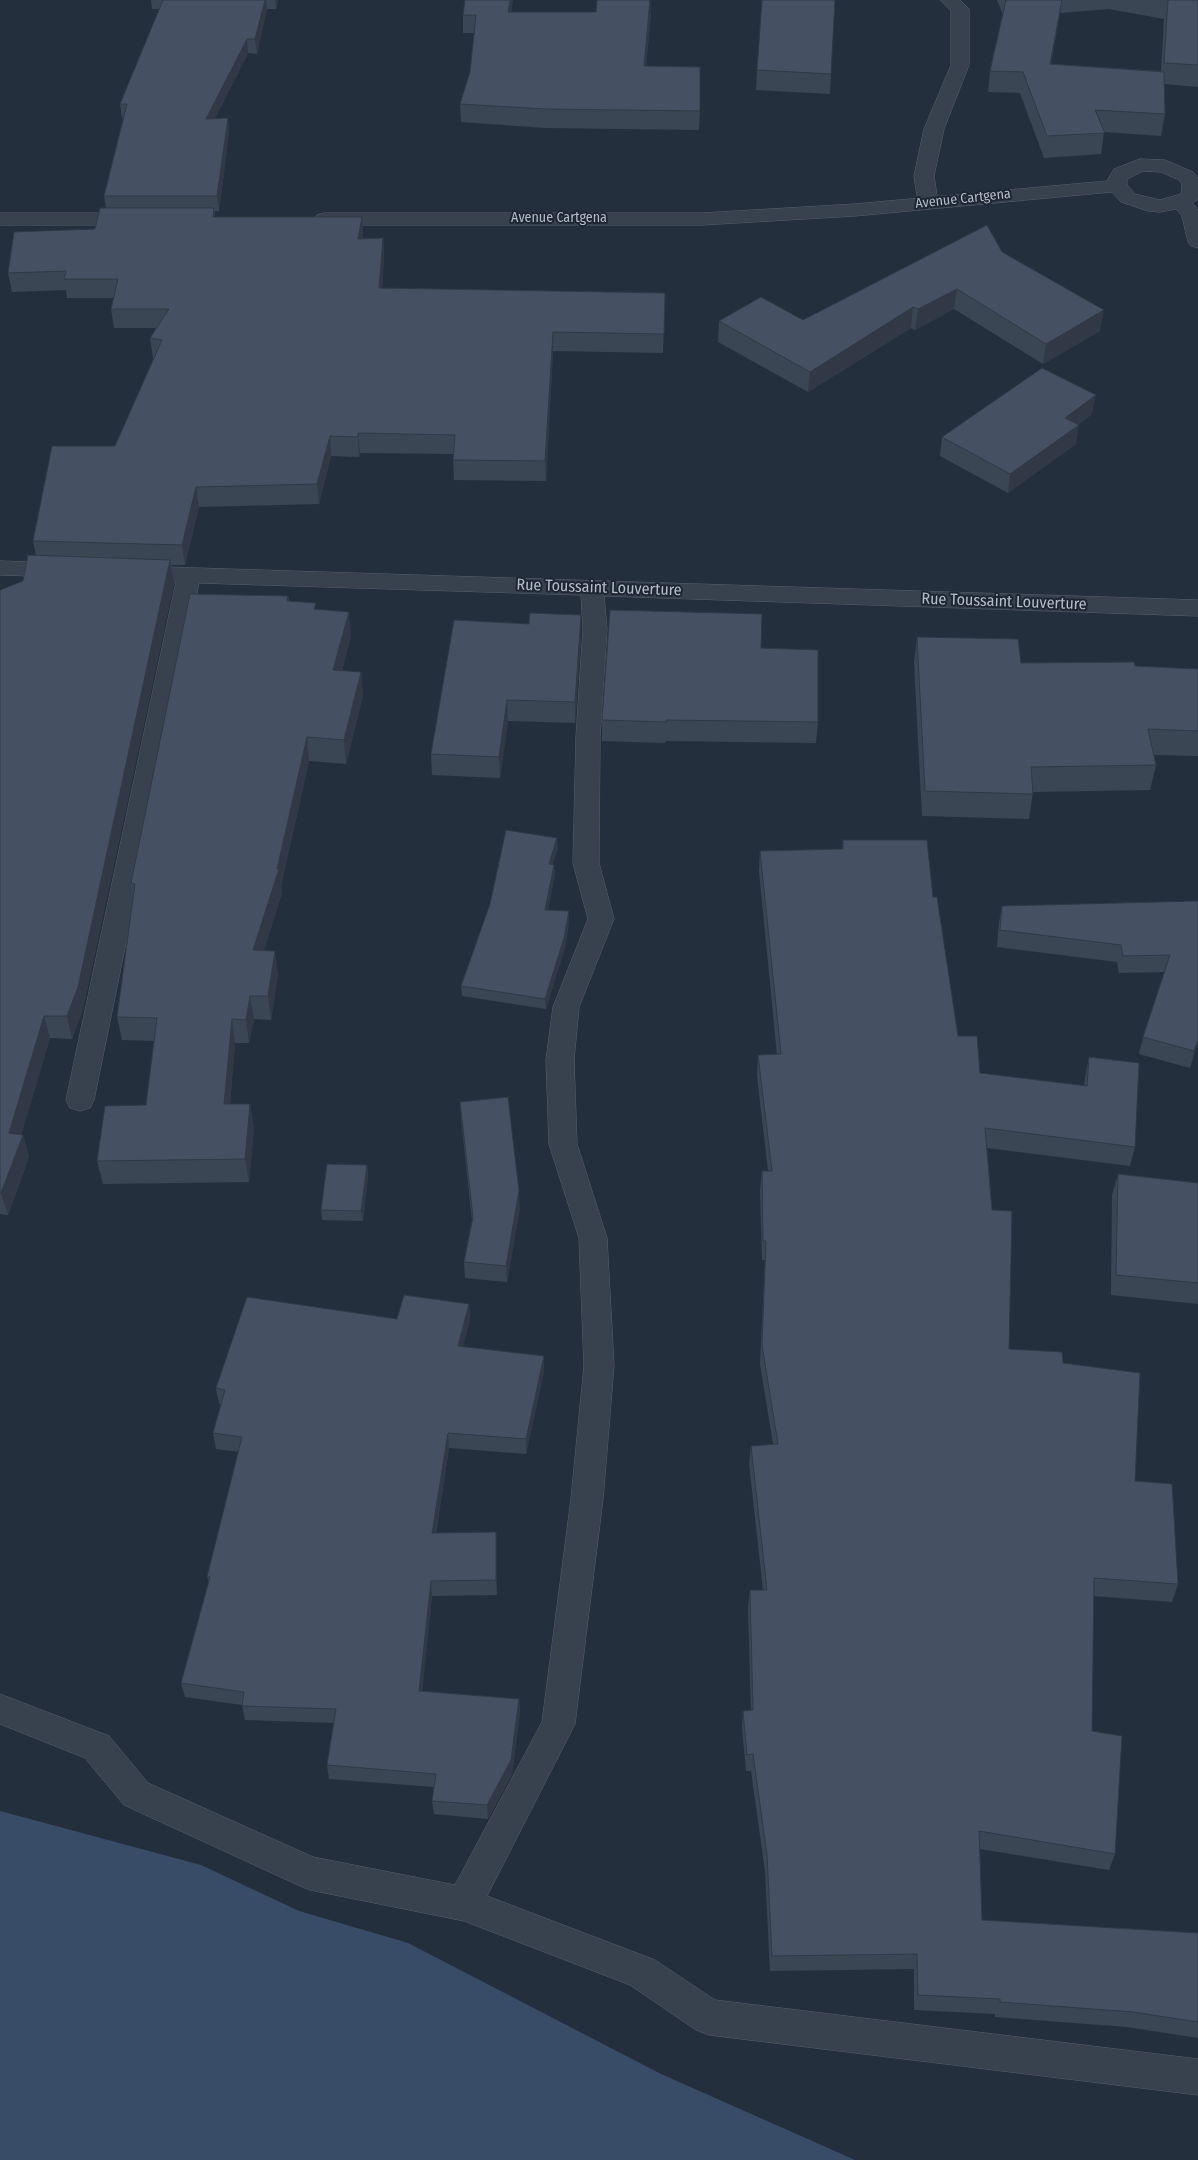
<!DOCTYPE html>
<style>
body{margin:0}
canvas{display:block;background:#242f3e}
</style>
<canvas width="1198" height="2160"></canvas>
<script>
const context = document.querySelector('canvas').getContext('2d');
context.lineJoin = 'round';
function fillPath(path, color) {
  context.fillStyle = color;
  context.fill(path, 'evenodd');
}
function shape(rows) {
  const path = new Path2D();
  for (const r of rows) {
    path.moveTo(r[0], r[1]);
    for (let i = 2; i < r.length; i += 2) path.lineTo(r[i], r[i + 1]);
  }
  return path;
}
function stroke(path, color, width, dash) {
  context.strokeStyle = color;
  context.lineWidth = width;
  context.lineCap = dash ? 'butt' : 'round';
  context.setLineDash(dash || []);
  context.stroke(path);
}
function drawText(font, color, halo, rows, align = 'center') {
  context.font = font + ' "Fira Sans Condensed",sans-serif';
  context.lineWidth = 4;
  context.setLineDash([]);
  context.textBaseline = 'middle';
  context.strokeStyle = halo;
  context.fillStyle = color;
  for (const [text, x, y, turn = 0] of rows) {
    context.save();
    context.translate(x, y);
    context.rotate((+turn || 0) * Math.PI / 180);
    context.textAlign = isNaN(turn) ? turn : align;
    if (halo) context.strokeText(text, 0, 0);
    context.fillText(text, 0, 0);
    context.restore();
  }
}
fillPath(shape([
 [0,1811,201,1865,299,1911,408,1943,661,2074,855,2160,0,2160]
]), '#394c67');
const minor = shape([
 [940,0,960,0,969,9,969,65,944,129,934,176,938,202,935,206,928,208,921,206,918,202,914,176,924,129,951,65,951,11,940,0],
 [1181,196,1188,198,1198,210,1198,248,1191,246,1188,242,1182,216,1171,202,1174,198,1181,196],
 [0,561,63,563,71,565,74,570,71,575,63,577,0,575,0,561],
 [134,566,1198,600,1198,616,604,596,607,629,600,737,599,863,614,919,579,1007,574,1060,577,1144,607,1238,614,1366,603,1499,575,1724,487,1896,655,1960,715,2000,1198,2059,1198,2095,709,2035,696,2030,630,1985,464,1921,310,1890,298,1885,124,1805,85,1758,0,1724,0,1694,109,1736,148,1783,313,1857,455,1885,542,1722,571,1499,584,1366,579,1238,549,1144,546,1060,553,1007,588,919,573,863,576,737,583,629,581,595,199,583,94,1100,90,1108,80,1111,70,1108,66,1100,176,582,126,578,122,573,126,568,134,566]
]);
const tertiary = shape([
 [1140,159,1165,160,1193,172,1198,178,1198,198,1196,201,1181,208,1160,212,1148,211,1121,202,1112,192,855,216,702,225,324,225,317,223,314,219,317,215,324,213,702,213,855,204,1107,181,1114,169,1140,159],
 [1143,171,1161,172,1179,180,1182,184,1181,194,1160,200,1135,194,1127,185,1127,179,1143,171],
 [0,213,133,213,140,215,143,219,140,223,133,225,0,225,0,213]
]);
stroke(minor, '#565f6c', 1);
stroke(tertiary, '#565f6c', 1);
fillPath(minor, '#38414e');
fillPath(tertiary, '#38414e');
fillPath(shape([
 [151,0,278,0,276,9,267,9,257,54,248,53,215,118,228,118,229,133,219,211,215,211,215,217,362,217,363,239,383,238,384,258,382,288,665,293,663,353,553,351,546,481,454,480,453,460,453,454,360,453,359,457,331,456,319,504,199,507,185,565,171,565,174,583,83,1009,72,1039,50,1038,21,1135,23,1135,29,1157,8,1215,0,1214,0,590,23,581,36,555,33,541,115,446,154,358,153,358,150,338,156,328,114,328,111,309,114,298,67,298,66,290,12,292,8,273,95,229,106,208,104,196,124,118,122,118,120,104,160,9,152,9],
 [465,0,513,0,511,12,651,14,646,66,700,111,699,130,546,128,461,122,460,104,470,72,474,33,463,33,463,15],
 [997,0,1198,0,1198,87,1164,84,1165,114,1161,136,1104,132,1101,154,1044,158,1020,93,988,92,990,71,1003,15],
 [1109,9,1164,19,1161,71,1051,64,1060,13],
 [757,70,831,74,830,94,756,90],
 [1002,252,1100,331,1043,364,954,309,915,330,911,328,808,392,718,342,719,321,803,320],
 [1092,414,1078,425,1076,444,1008,493,940,456,942,437],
 [288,596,289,601,316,610,351,636,342,671,361,672,363,696,346,764,309,761,281,886,282,893,264,950,278,974,271,1020,254,1019,249,1043,235,1043,230,1104,254,1127,249,1182,103,1184,97,1161,146,1105,154,1041,122,1040,117,1017,133,897,131,883],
 [581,615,581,636,575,723,508,721,500,778,432,775,431,754,529,624],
 [917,637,1021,663,1198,669,1198,756,1154,755,1156,765,1150,790,1033,792,1029,819,922,816,914,663],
 [761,648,818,722,816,743,666,741,665,743,602,741,602,720],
 [843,840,933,897,958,1036,980,1073,1084,1086,1085,1077,1089,1057,1135,1147,1130,1166,987,1148,992,1210,1009,1349,1063,1363,1135,1481,1178,1584,1172,1602,1093,1596,1092,1731,1115,1854,1109,1870,980,1849,982,1920,1198,1933,1198,2038,1127,2027,995,2017,995,2014,914,2010,914,1969,770,1971,765,1871,751,1771,746,1771,742,1728,743,1711,751,1711,748,1608,750,1590,763,1590,749,1464,751,1446,773,1444,760,1364,765,1260,762,1260,760,1191,762,1171,768,1171,757,1076,758,1055,777,1055,759,871,760,851,842,849],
 [558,848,552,865,554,865,555,875,548,910,569,911,569,922,565,948,546,1009,462,996,461,986],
 [1198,901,1198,1043,1190,1068,1139,1054,1143,1037,1165,972,1119,973,1117,962,997,947,999,923,1002,906],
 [460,1102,520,1207,507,1282,465,1278,464,1262,472,1220,461,1119],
 [367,1165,368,1176,363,1221,322,1220,321,1210],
 [1118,1174,1198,1183,1198,1304,1111,1295,1112,1195],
 [469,1304,470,1320,463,1346,544,1372,526,1454,449,1448,436,1533,497,1547,497,1595,432,1596,422,1691,519,1699,520,1713,512,1774,488,1819,434,1814,432,1801,434,1787,329,1779,327,1765,334,1723,245,1720,242,1705,185,1697,181,1683,209,1583,207,1577,239,1452,216,1449,213,1433,221,1404,219,1404,216,1388,397,1319]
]), '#3b4654');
fillPath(shape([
 [265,0,266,0,267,9,257,54,255,39],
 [275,0,278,0,276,9],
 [510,0,513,0,509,30,508,12],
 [651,0,651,14,644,84,644,66],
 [1062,0,1060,13,1047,86,1050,64],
 [247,39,248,53,208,133,206,119],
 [228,118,229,133,219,211,217,196],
 [214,208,217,227,213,217],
 [362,217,363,237,360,258,358,239],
 [383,238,384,258,381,307,379,288],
 [957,289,954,309,915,330,918,309],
 [913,307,911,328,808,392,810,372],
 [1104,310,1100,331,1043,364,1046,344],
 [553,332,553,351,546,481,545,461],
 [1096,395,1092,414,1062,437,1065,418],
 [1079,425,1076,444,1008,493,1010,474],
 [358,433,360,453,359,457,358,437],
 [330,436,331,456,319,504,317,484],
 [196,487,199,507,185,565,182,545],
 [170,560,174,583,83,1009,72,1039,67,1016],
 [349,612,351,636,336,694,333,670],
 [581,615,581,636,575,723,575,702],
 [361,672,363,696,346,764,344,740],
 [507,700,508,721,500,778,499,757],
 [307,737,309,761,281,886,282,893,257,974,253,950,277,869],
 [557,838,558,848,549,875,549,864],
 [554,865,555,875,546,920,545,910],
 [569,911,569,922,565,948,546,1009,545,999],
 [275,951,278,974,271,1020,268,996],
 [250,996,254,1019,249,1043,246,1020],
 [44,1016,50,1038,15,1155,9,1133],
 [232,1019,235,1043,228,1127,224,1104],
 [1198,1040,1198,1043,1190,1068,1194,1051],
 [250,1104,254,1127,249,1182,245,1159],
 [23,1135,29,1157,8,1215,1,1193],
 [367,1165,368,1176,363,1221,361,1211],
 [519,1191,520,1207,507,1282,506,1266],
 [469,1304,470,1320,459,1362,458,1346],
 [544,1356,544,1372,526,1454,526,1439],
 [448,1433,449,1448,433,1548,432,1533],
 [496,1532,497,1547,497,1595,496,1580],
 [431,1581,432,1596,421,1705,419,1691],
 [519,1699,520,1713,512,1774,488,1819,487,1805]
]), '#303945');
const building = shape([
 [163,0,265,0,255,39,247,39,206,119,228,118,217,196,104,196,127,104,120,104,163,0],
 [465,0,510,0,508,12,596,12,597,0,650,0,644,66,700,67,700,111,546,109,460,104,470,72,476,15,463,15,465,0],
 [762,0,835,0,831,74,757,70,762,0],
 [1006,0,1062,0,1050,64,1164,72,1165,114,1095,110,1105,133,1047,136,1023,72,990,71,1006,0],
 [1168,0,1198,0,1198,65,1164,63,1168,0],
 [100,208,214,208,213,217,362,217,358,239,383,238,379,288,665,293,664,334,553,332,545,461,453,460,455,435,358,433,358,437,330,436,317,484,196,487,182,545,33,541,52,446,115,446,162,340,150,338,169,309,111,309,118,279,64,279,66,271,8,273,14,232,95,229,100,208],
 [987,225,1002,252,1104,310,1046,344,957,289,918,309,913,307,810,372,719,321,761,297,803,320,987,225],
 [1042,368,1096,395,1065,418,1079,425,1010,474,942,437,1042,368],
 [28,555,170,560,78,987,67,1016,44,1016,9,1133,23,1135,1,1193,0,1193,0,590,23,581,28,555],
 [190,594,288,596,287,601,316,603,314,609,349,612,333,670,361,672,344,740,307,737,277,869,279,869,253,950,275,951,268,996,250,996,246,1020,232,1019,224,1104,250,1104,245,1159,97,1161,105,1106,146,1105,157,1018,117,1017,135,884,131,883,190,594],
 [610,610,762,614,761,648,818,650,818,722,666,720,666,722,602,720,610,610],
 [530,613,581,615,575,702,507,700,499,757,431,754,454,620,529,624,530,613],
 [917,637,1018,639,1021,663,1134,662,1135,666,1198,669,1198,731,1148,729,1156,765,1031,767,1033,794,925,791,917,637],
 [506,830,557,838,549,864,554,865,545,910,569,911,564,938,545,999,461,986,490,904,506,830],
 [843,840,927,840,933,897,937,897,958,1036,977,1036,980,1073,1087,1086,1089,1057,1139,1063,1135,1147,985,1128,992,1210,1012,1211,1009,1349,1062,1352,1063,1363,1140,1373,1135,1481,1172,1484,1178,1584,1094,1578,1092,1731,1122,1736,1115,1854,979,1831,982,1920,1198,1933,1198,2022,1133,2012,1000,2002,1000,1999,918,1995,917,1954,772,1956,767,1855,753,1754,747,1755,743,1711,753,1710,750,1590,767,1590,751,1446,778,1444,762,1345,766,1241,763,1241,762,1171,772,1171,758,1055,781,1054,760,851,843,849,843,840],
 [1198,901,1198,1040,1194,1051,1143,1037,1170,955,1123,956,1121,945,1000,930,1002,906,1198,901],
 [508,1097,519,1191,506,1266,464,1262,473,1217,460,1102,508,1097],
 [327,1164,367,1165,361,1211,321,1210,327,1164],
 [1118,1174,1198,1183,1198,1283,1116,1275,1118,1174],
 [404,1295,469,1304,458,1346,544,1356,526,1439,448,1433,432,1533,496,1532,496,1580,431,1581,419,1691,519,1699,511,1760,487,1805,432,1801,436,1774,327,1765,336,1709,242,1706,244,1692,181,1683,210,1577,207,1577,242,1437,213,1433,225,1390,216,1388,247,1297,397,1319,404,1295]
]);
fillPath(building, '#455162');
stroke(building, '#303945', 1);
drawText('14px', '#b4bcc9', '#1d2633', [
 ["Avenue Cartgena",963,199,-6],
 ["Avenue Cartgena",559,218]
]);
drawText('16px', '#b4bcc9', '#1d2633', [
 ["Rue Toussaint Louverture",599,588,2],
 ["Rue Toussaint Louverture",1004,602,2]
]);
</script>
